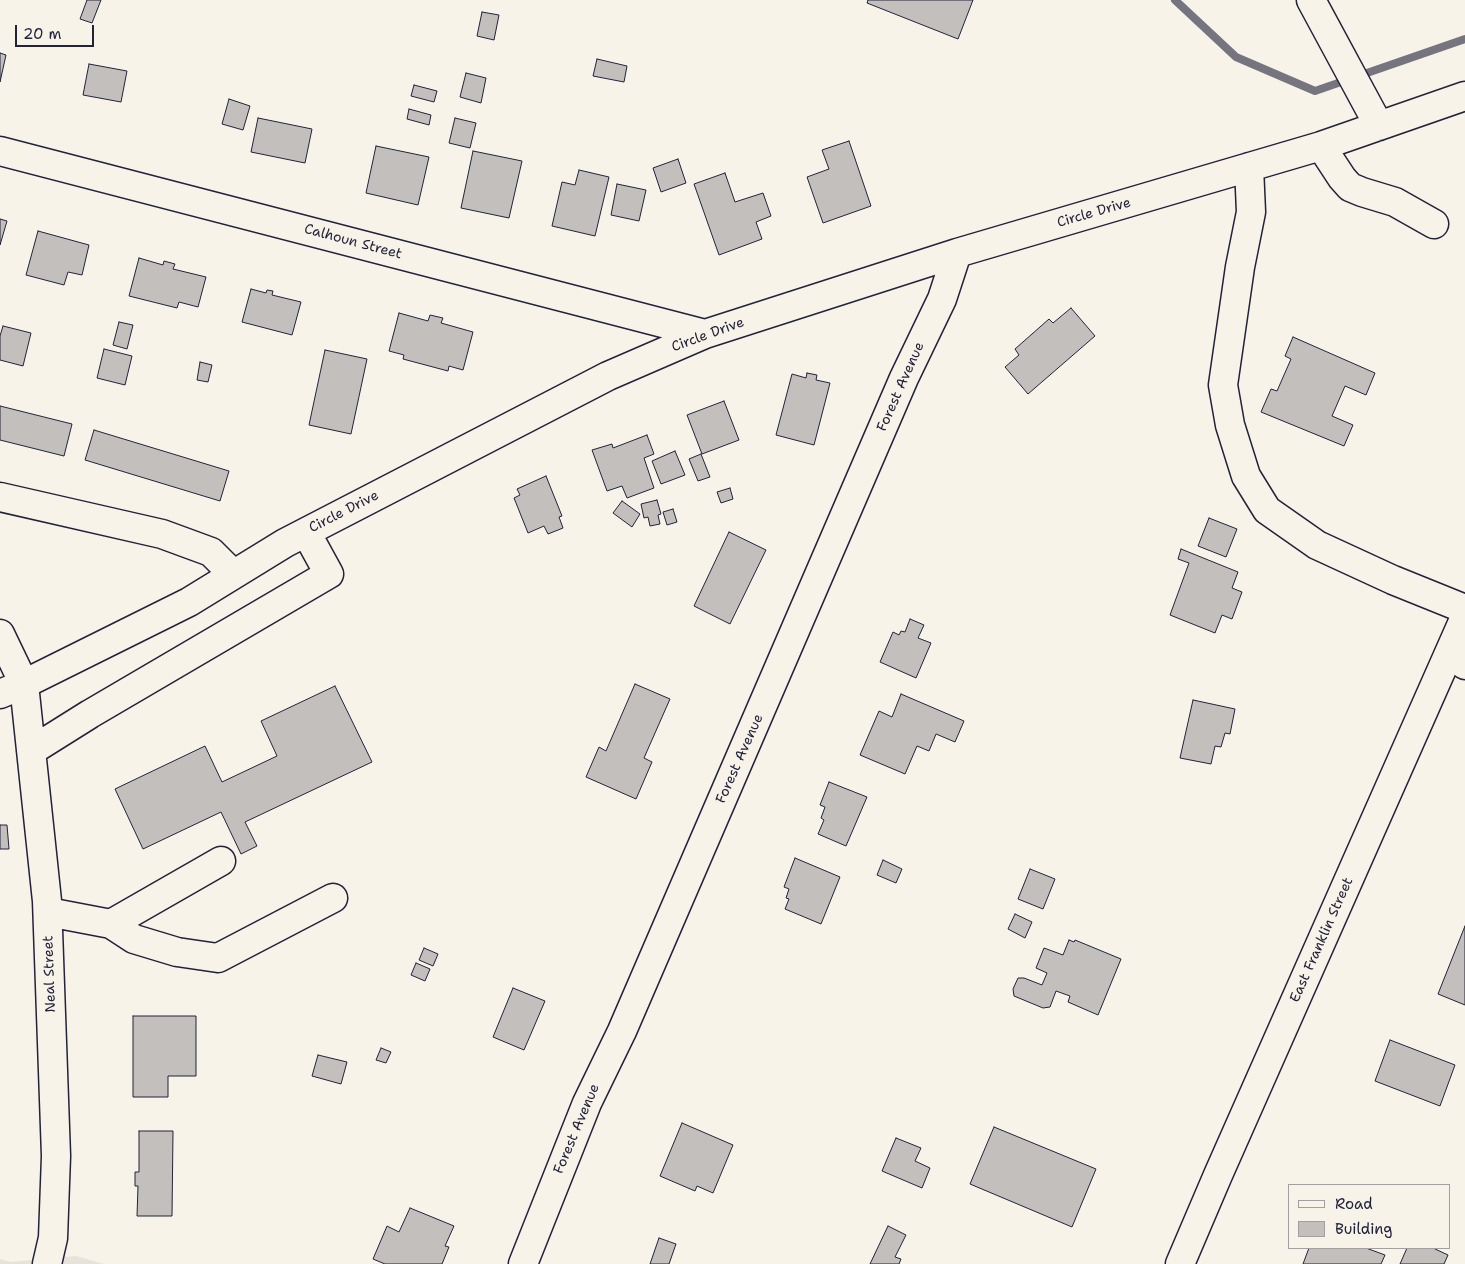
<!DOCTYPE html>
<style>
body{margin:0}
#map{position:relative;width:1465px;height:1264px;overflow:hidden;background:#f7f3e8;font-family:"Shantell Sans",sans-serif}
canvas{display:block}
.legend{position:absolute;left:1288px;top:1184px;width:162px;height:65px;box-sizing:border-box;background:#f7f3e8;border:1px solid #a29fa3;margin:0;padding:6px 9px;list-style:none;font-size:15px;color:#22223b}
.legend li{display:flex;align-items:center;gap:10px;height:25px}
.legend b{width:25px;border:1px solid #a29fa3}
.scale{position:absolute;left:15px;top:25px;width:79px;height:22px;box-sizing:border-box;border:2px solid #22223b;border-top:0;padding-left:6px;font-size:15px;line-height:18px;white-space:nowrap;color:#22223b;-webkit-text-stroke:4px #f7f3e8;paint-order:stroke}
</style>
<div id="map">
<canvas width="1465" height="1264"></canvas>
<ul class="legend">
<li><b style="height:6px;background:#f7f3e8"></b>Road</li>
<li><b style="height:14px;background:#c2bfbd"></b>Building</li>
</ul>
<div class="scale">20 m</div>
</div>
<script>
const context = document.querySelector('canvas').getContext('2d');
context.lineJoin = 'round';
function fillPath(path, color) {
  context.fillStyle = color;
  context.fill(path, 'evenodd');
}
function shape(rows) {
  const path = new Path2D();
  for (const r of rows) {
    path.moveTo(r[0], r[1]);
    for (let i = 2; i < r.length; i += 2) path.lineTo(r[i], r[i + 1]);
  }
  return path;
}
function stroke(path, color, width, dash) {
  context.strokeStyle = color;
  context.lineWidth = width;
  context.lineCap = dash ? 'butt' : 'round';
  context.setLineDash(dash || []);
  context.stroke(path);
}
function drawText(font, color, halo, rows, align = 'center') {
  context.font = font + ' "Shantell Sans",sans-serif';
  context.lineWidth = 4;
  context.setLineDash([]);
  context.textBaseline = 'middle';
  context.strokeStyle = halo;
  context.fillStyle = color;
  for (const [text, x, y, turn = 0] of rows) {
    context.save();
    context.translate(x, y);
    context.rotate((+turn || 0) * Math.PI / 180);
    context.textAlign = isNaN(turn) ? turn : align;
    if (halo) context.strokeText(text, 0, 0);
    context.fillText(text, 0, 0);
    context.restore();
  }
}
fillPath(shape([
 [76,1256,104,1264,0,1264,0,1259,10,1262]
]), '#e7e3db');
stroke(shape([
 [1175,0,1236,57,1315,91,1465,39]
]), '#76747f', 8);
const building = shape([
 [87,0,101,0,92,23,80,19,87,0],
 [868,0,973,0,958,39,867,3,868,0],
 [482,12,499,15,494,40,477,36,482,12],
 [0,53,6,55,0,82,0,53],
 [597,59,627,66,624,82,593,76,597,59],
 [89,64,127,71,121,102,83,95,89,64],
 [466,73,486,78,481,103,460,97,466,73],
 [414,85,437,91,434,102,411,96,414,85],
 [229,99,250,106,243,130,222,124,229,99],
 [409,109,431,115,429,125,407,119,409,109],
 [258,118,312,129,305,163,251,152,258,118],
 [455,118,476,123,470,148,449,143,455,118],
 [849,141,871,206,823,223,807,177,829,169,822,150,849,141],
 [376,146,429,157,418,205,366,193,376,146],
 [473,151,522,161,509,218,461,208,473,151],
 [678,159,686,183,661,192,653,168,678,159],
 [579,170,609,177,595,236,552,226,562,182,575,185,579,170],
 [725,173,735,202,763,193,771,216,756,222,762,239,719,255,694,184,725,173],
 [617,184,646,190,639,221,611,215,617,184],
 [0,219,7,221,0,245,0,219],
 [38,231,89,245,82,275,68,272,64,285,26,275,38,231],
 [139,258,163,265,164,261,175,264,173,269,206,277,198,307,179,302,177,308,129,296,139,258],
 [251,289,266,293,267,290,273,291,272,295,301,302,292,335,242,322,251,289],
 [1071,308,1095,336,1028,394,1005,367,1019,355,1015,349,1049,319,1053,323,1071,308],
 [399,313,428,321,430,315,443,318,441,323,473,332,463,370,449,366,448,371,403,359,404,355,389,351,399,313],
 [119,322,133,325,127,349,113,345,119,322],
 [3,326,31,333,23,366,0,360,0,336,3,326],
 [1293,337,1375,373,1366,395,1345,386,1332,416,1353,425,1344,446,1261,412,1271,389,1277,391,1291,359,1285,356,1293,337],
 [104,349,132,356,125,385,97,378,104,349],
 [325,350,367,359,351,434,309,425,325,350],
 [200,362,212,365,208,382,197,380,200,362],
 [807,373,817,375,816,380,830,383,814,445,776,435,792,374,806,378,807,373],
 [724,401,739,440,702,454,687,415,724,401],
 [0,406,72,424,64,456,0,440,0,406],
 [94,430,229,471,220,501,85,460,94,430],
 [647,435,654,454,644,458,654,488,627,498,622,486,607,491,592,450,612,444,613,448,647,435],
 [675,451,685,475,661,484,652,461,675,451],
 [701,454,710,477,698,481,689,459,701,454],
 [546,476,562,516,559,517,563,528,548,534,544,526,528,533,514,498,520,495,517,489,546,476],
 [730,488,733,499,721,503,717,492,730,488],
 [657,500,661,514,658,515,660,524,650,526,648,517,644,518,641,504,657,500],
 [622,501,640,514,632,527,613,513,622,501],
 [673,509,677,522,667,525,663,512,673,509],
 [1209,518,1237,529,1226,557,1198,546,1209,518],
 [729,532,766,550,730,624,694,606,729,532],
 [1181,549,1238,572,1232,588,1242,592,1232,619,1222,615,1215,633,1170,615,1189,563,1178,559,1181,549],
 [910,619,924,625,918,638,931,643,916,678,880,662,893,632,899,635,901,631,905,632,910,619],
 [635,684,670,699,644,758,652,762,636,799,586,777,599,747,606,751,635,684],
 [335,686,372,762,245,822,257,846,241,854,221,812,143,849,115,789,205,746,222,782,277,756,261,721,335,686],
 [901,694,964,721,955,742,936,734,929,751,917,746,905,774,860,755,879,711,892,717,901,694],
 [1193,700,1235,709,1230,734,1225,733,1221,747,1215,746,1211,764,1180,758,1193,700],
 [829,782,867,797,846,846,818,834,824,820,821,818,825,807,820,805,829,782],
 [0,825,7,825,9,849,0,849,0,825],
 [795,858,840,877,821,924,785,909,789,899,786,898,789,889,784,887,795,858],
 [883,860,902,869,896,883,877,875,883,860],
 [1030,869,1055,879,1043,909,1018,899,1030,869],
 [1015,914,1032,922,1025,938,1008,929,1015,914],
 [1465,926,1465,1005,1438,994,1465,926],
 [1069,940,1074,942,1075,940,1121,959,1098,1015,1068,1002,1070,996,1056,991,1050,1007,1043,1008,1014,996,1013,989,1018,978,1024,978,1042,985,1047,973,1036,968,1044,948,1063,955,1069,940],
 [424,948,438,954,433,966,419,960,424,948],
 [416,963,430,969,425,981,411,975,416,963],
 [513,988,545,1001,524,1050,493,1037,513,988],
 [133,1016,196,1016,196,1076,168,1076,168,1097,133,1097,133,1016],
 [1390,1040,1455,1065,1440,1106,1375,1081,1390,1040],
 [381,1048,391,1052,386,1063,376,1060,381,1048],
 [318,1055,347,1062,341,1084,312,1076,318,1055],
 [682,1123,733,1145,713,1193,697,1186,695,1191,660,1176,682,1123],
 [994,1127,1096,1169,1072,1227,970,1184,994,1127],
 [139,1131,173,1131,172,1216,137,1216,138,1186,135,1186,135,1172,139,1172,139,1131],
 [896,1138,921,1148,915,1161,930,1168,922,1188,882,1171,896,1138],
 [410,1208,454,1226,445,1246,449,1247,442,1264,385,1264,373,1259,387,1226,399,1232,410,1208],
 [888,1226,906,1235,895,1257,901,1259,899,1264,870,1264,888,1226],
 [659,1238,676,1244,669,1264,650,1264,659,1238],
 [1309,1248,1366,1248,1385,1255,1381,1264,1303,1264,1309,1248],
 [1407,1248,1433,1248,1448,1255,1444,1264,1400,1264,1407,1248]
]);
fillPath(building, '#c2bfbd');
stroke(building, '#22223b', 1);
const minor = shape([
 [1311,0,1379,126],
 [1321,146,1342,178,1350,187,1362,192,1395,202,1434,224],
 [0,151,705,334],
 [1249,167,1251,212,1240,267,1223,385,1230,425,1246,476,1267,510,1317,545,1393,580,1465,609],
 [0,497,162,534,211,552,233,574],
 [0,634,24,684,47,901,56,1156,53,1238,47,1264],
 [1449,654,1465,665],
 [0,694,24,684,189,602,285,543,608,376,705,334,957,253,1321,146,1465,96],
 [31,751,90,714,329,574,306,532],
 [48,912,111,924,134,939,177,952,218,958,333,898],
 [111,924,221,861],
 [523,1264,587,1103,622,1031,904,378,942,299,957,253]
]);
const major = shape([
 [1180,1264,1218,1175,1465,617]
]);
stroke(minor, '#22223b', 31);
stroke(major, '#22223b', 31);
stroke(minor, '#f7f3e8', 28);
stroke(major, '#f7f3e8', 28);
drawText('14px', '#22223b', '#f7f3e8', [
 ["Circle Drive",1094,213,-16],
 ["Calhoun Street",353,242,15],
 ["Circle Drive",708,335,-20],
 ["Forest Avenue",901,387,-66],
 ["Circle Drive",344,512,-27],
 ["Forest Avenue",740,759,-66],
 ["East Franklin Street",1322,940,-66],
 ["Neal Street",50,974,-92],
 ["Forest Avenue",577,1129,-67]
]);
</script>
